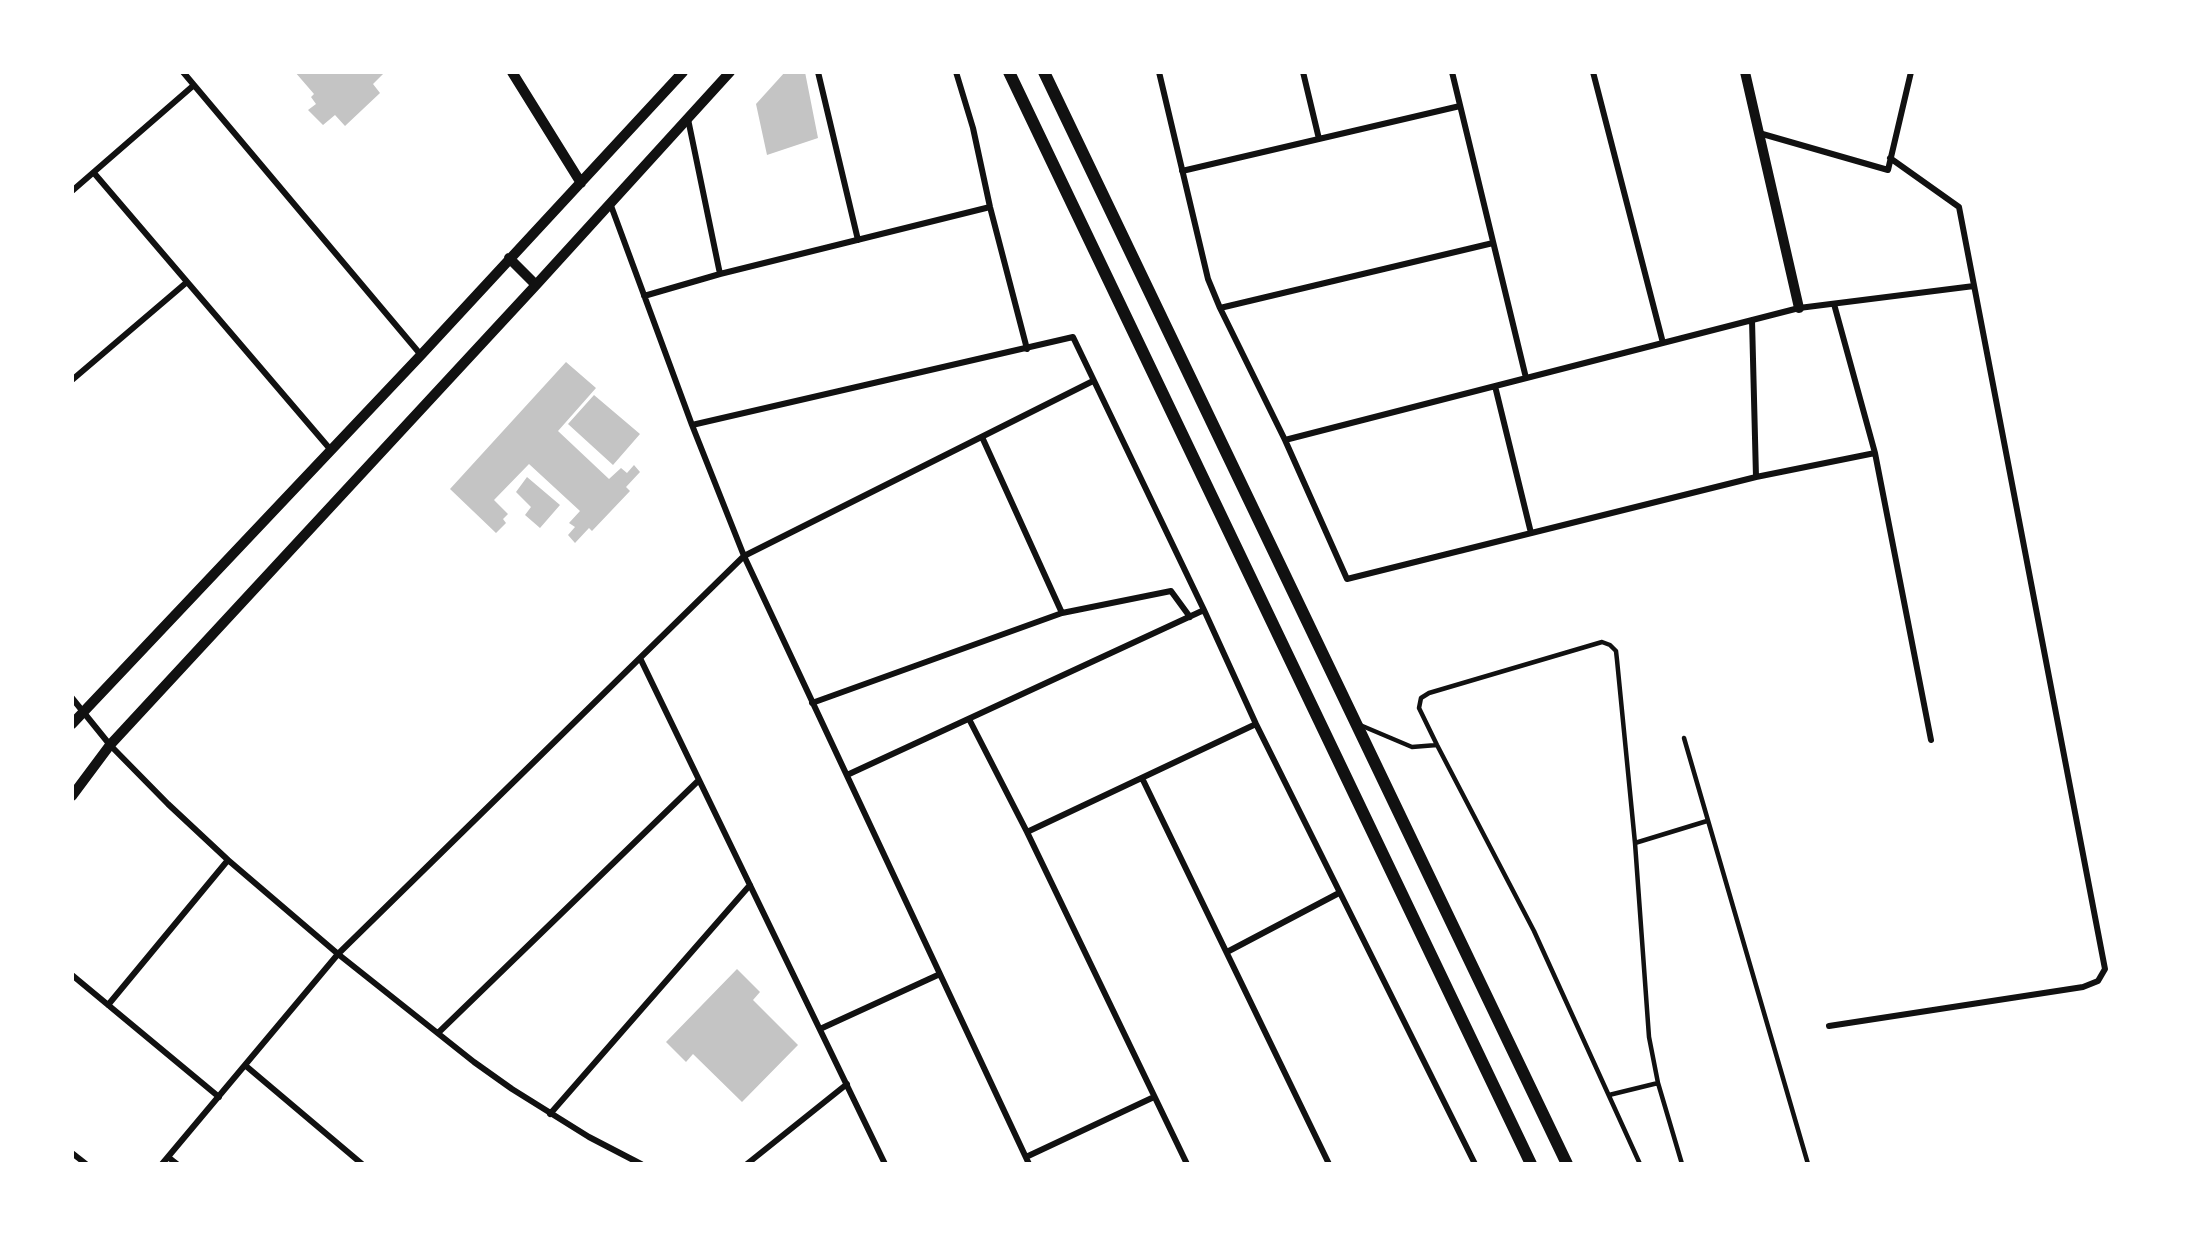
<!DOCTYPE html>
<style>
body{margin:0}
#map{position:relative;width:2201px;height:1236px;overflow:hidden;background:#fff;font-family:"Work Sans",sans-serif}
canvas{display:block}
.frame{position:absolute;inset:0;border:74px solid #fff;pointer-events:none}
</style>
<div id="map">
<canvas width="2201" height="1236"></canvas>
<div class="frame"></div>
</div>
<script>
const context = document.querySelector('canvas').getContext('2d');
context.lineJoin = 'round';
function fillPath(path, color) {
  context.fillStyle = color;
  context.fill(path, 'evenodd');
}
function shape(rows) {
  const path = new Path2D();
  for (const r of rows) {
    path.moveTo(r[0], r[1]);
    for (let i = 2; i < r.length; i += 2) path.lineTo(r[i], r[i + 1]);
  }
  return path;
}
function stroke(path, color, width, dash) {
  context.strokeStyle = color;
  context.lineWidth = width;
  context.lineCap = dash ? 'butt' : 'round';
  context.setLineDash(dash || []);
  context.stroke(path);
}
fillPath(shape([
 [295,72,385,72,373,84,380,93,345,126,335,115,323,125,308,110,316,104,311,97,314,94],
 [785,72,805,72,818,138,767,155,756,104],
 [566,362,596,388,558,431,609,479,621,468,627,473,634,465,640,472,626,487,630,491,592,531,589,528,575,543,568,535,575,527,569,523,580,511,529,464,494,500,508,514,503,519,506,523,496,533,450,489],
 [594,395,640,434,613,465,568,424],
 [527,477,560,505,540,528,525,515,531,507,516,492],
 [737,969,760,992,753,1000,798,1045,742,1102,693,1054,686,1062,666,1042]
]), '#c4c4c4');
stroke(shape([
 [1360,725,1412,747,1437,745],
 [1684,738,1808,1164],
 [1635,843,1707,821],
 [1609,1095,1658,1083],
 [1640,1164,1534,931,1437,745,1419,708,1421,698,1429,693,1602,642,1610,645,1616,651,1617,660,1635,843,1649,1037,1658,1083,1682,1164]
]), '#111', 4.5);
stroke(shape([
 [183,72,421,355],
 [818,72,858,240],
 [956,72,973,128,990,207,1027,349],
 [1159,72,1208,279,1220,308,1285,440,1347,579,1756,477,1875,453],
 [1303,72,1319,139],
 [1452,72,1526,378],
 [1593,72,1663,343],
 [688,119,720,274],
 [1759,133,1888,170,1911,72],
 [1182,171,1460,106],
 [94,173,330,449],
 [72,191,194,85],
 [610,203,692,425,744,556,1029,1164],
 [644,296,720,274,990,207],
 [1834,304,1875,453,1931,740],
 [1220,308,1493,243],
 [1752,320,1756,477],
 [72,380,187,282],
 [1495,386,1531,533],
 [692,425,1073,337,1204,610,1256,724,1475,1164],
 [982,437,1062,613],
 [1285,440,1799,308,1974,286],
 [640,658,885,1164],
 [72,698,110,745,168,804,228,860,338,954,474,1062,512,1089,589,1137,641,1164],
 [812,703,1062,613,1171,591,1190,617],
 [969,719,1027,832,1187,1164],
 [847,775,1204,610],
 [1142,778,1329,1164],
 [1027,832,1256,724],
 [1227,952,1339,893],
 [72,975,219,1097],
 [108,1005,228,860],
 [1829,1026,2083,987,2098,981,2105,969,1959,207,1890,158],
 [820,1029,940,974],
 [438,1033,699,780],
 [246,1066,362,1164],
 [550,1114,750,885],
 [72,1153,86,1164],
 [168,1157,177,1164],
 [1026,1157,1154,1097],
 [162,1164,338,954,744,556,1093,381],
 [747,1164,847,1084]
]), '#111', 6);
stroke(shape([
 [512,72,581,183],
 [1745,72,1799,308],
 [509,258,536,285],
 [72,724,421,355,683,72],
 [72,796,110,745,536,285,730,72]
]), '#111', 10);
stroke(shape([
 [1009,72,1531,1164],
 [1044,72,1567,1164]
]), '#111', 12);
</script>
